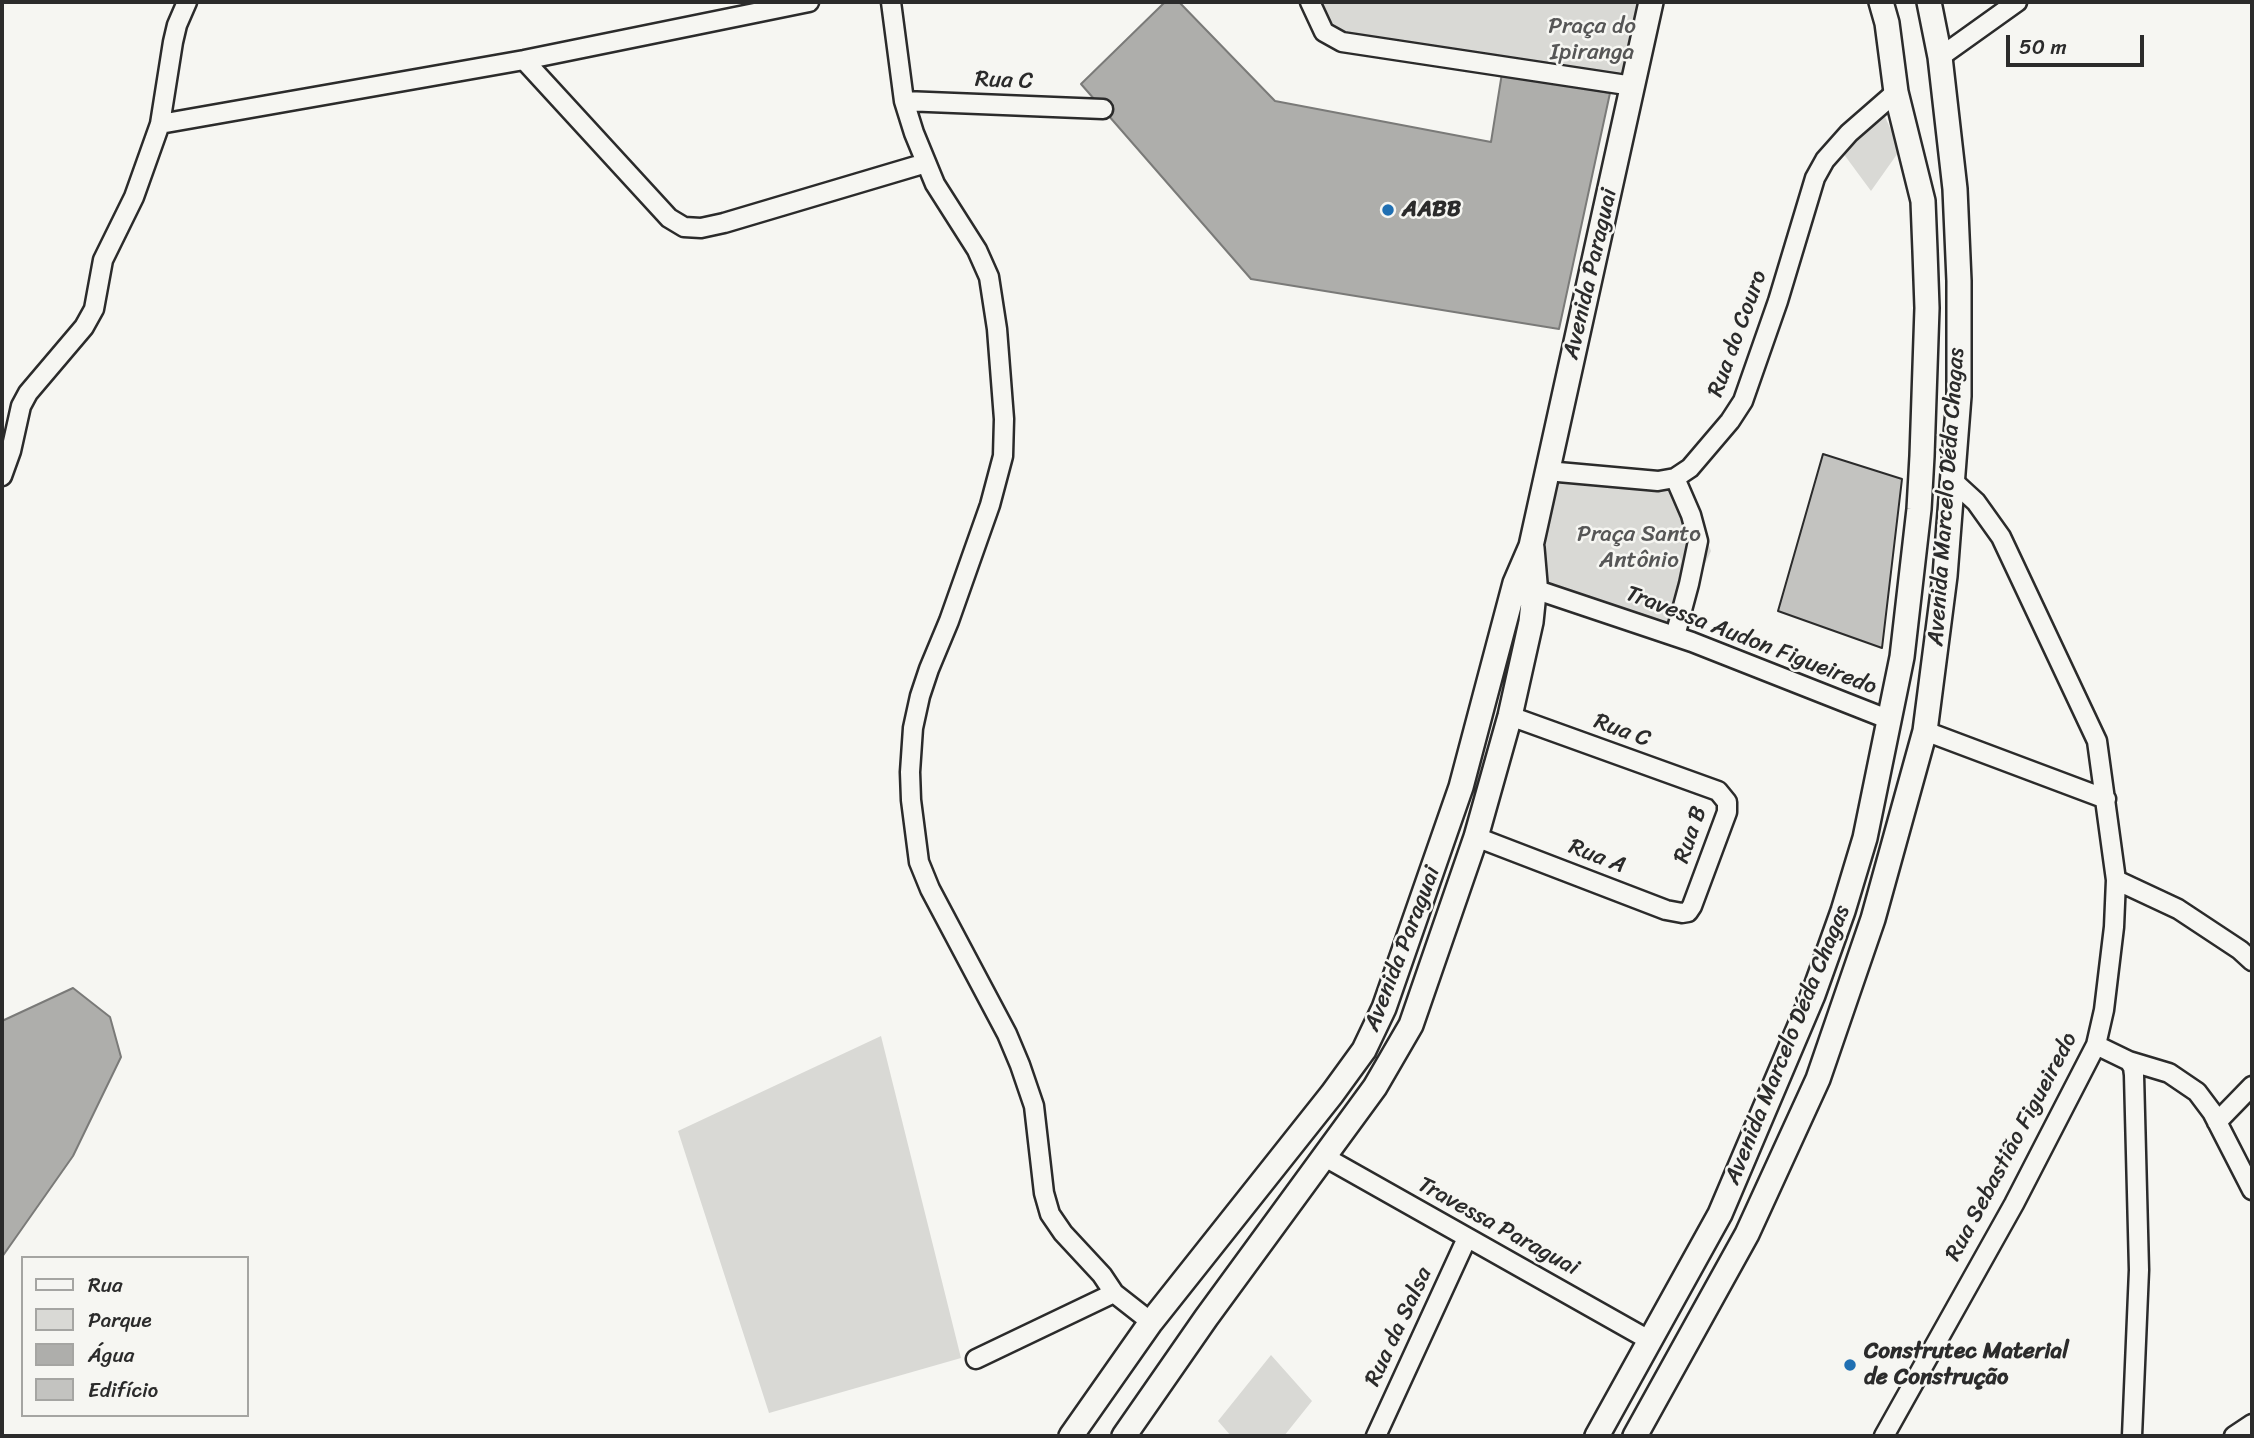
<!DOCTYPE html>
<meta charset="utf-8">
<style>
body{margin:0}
#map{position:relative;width:2254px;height:1438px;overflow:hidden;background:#f6f6f2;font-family:Sriracha,sans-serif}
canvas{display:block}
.frame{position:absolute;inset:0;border:4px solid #2b2b2b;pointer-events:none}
.legend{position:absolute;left:21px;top:1256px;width:228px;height:161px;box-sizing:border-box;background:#f6f6f2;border:2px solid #a5a5a2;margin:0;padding:9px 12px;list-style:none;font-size:21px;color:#2b2b2b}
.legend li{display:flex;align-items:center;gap:14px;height:35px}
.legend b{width:35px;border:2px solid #a5a5a2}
.scale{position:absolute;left:2006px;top:35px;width:138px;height:32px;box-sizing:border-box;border:4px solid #2b2b2b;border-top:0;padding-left:9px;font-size:21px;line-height:24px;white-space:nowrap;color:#2b2b2b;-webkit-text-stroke:5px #f6f6f2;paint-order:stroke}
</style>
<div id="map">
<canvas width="2254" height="1438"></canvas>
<div class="frame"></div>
<ul class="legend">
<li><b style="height:9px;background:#f6f6f2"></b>Rua</li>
<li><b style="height:19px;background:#d9d9d5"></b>Parque</li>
<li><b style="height:19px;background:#aeaeab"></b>Água</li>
<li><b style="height:19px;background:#c3c3c0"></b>Edifício</li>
</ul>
<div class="scale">50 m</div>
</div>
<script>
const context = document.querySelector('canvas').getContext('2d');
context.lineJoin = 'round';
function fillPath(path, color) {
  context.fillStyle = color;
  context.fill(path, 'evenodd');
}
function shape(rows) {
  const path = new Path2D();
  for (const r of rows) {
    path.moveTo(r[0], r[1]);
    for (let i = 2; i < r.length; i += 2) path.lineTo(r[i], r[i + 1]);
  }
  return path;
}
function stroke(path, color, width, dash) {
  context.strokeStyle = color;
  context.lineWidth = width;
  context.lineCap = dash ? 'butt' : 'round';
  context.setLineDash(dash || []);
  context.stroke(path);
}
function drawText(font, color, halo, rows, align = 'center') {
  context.font = font + ' Sriracha,sans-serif';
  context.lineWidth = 5;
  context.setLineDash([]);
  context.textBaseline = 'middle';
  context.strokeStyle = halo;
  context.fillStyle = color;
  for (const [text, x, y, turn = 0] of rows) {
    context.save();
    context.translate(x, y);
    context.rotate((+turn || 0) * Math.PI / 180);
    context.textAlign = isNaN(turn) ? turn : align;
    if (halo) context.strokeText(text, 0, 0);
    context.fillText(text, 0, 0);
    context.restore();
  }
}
fillPath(shape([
 [1311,2,1641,2,1622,84,1324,32],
 [1882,110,1900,150,1871,191,1840,149],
 [1548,475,1687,485,1711,551,1674,631,1537,584],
 [881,1036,961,1358,769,1413,678,1131],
 [1271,1355,1312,1401,1284,1436,1231,1436,1218,1421]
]), '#d9d9d5');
const water = shape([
 [1165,2,1179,2,1275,101,1491,142,1502,73,1610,93,1559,329,1251,279,1081,84,1165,2],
 [73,988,110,1017,121,1057,73,1156,2,1257,2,1021,73,988]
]);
fillPath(water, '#aeaeab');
stroke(water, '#7a7a78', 2);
const building = shape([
 [1823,454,1902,479,1882,648,1778,611,1823,454]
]);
fillPath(building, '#c3c3c0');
stroke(building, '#2b2b2b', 2);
const street = shape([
 [891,2,904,101,914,133,935,184,977,250,989,277,997,329,1004,419,1003,456,990,505,949,621,929,669,920,696,913,728,910,772,911,800,919,862,930,889,1007,1034,1020,1065,1034,1106,1044,1193,1050,1214,1063,1233,1102,1275,1114,1293,1151,1322],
 [1310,2,1324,32,1342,42,1633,86],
 [1940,57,2017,2],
 [524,60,669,218,684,227,701,228,724,223,926,163],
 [904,101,1103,109],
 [160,124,524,60,809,2],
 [1547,471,1658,481,1675,478,1690,468,1730,421,1743,401,1778,301,1815,178,1825,160,1849,133,1896,92],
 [2,476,11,451,21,406,28,393,84,327,94,309,103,260,134,197,160,124,173,42,177,25,187,2],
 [1675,478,1691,515,1698,541,1689,584,1675,636],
 [1525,586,1692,642,1890,720],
 [1925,731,2106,799],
 [1476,837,1666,910,1682,913,1688,912,1692,906,1727,812,1727,802,1718,791,1510,716],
 [2116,880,2178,909,2240,950,2252,961],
 [2096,1045,2129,1061,2133,1067,2134,1075,2139,1270,2132,1436],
 [2129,1061,2169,1073,2197,1092,2212,1112,2252,1190],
 [2217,1122,2252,1086],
 [1323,1156,1649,1340],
 [976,1359,1114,1293],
 [1376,1436,1467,1238],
 [1884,1436,2014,1204,2096,1045,2104,1010,2114,927,2116,880,2097,741,2001,537,1976,502,1952,480],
 [2234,1436,2252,1424]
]);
const secondary = shape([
 [1071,1436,1151,1322,1332,1094,1364,1050,1384,1008,1461,787,1515,583,1531,546,1651,2],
 [1124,1436,1206,1318,1375,1087,1411,1025,1476,837,1510,716,1531,622,1535,583,1532,548],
 [1597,1436,1720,1214,1813,995,1843,911,1865,838,1902,657,1919,509,1922,456,1927,308,1925,251,1923,201,1896,92,1887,23,1881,2],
 [1635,1436,1747,1234,1818,1079,1873,919,1925,731,1945,576,1959,396,1959,281,1955,189,1940,57,1929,2]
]);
stroke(street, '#2b2b2b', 23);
stroke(secondary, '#2b2b2b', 28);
stroke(street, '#f6f6f2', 18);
stroke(secondary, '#f6f6f2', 23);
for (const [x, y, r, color] of [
 [1388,210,7,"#1f6fb2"],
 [1850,1365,7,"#1f6fb2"]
]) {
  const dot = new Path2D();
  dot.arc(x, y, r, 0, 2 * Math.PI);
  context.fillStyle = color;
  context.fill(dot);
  stroke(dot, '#f6f6f2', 2.5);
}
drawText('23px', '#565656', '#f6f6f2', [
 ["Praça do",1592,27],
 ["Ipiranga",1592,53],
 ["Praça Santo",1639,535],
 ["Antônio",1639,561]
]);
drawText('23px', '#2b2b2b', '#f6f6f2', [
 ["Rua C",1004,81,2],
 ["Avenida Paraguai",1591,274,-77],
 ["Rua do Couro",1738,334,-70],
 ["Avenida Marcelo Déda Chagas",1947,497,-86],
 ["Travessa Audon Figueiredo",1751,641,21],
 ["Rua C",1622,731,20],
 ["Rua B",1691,835,-71],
 ["Rua A",1597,857,21],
 ["Avenida Paraguai",1403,949,-69],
 ["Avenida Marcelo Déda Chagas",1788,1045,-68],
 ["Rua Sebastião Figueiredo",2012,1147,-62],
 ["Travessa Paraguai",1498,1227,29],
 ["Rua da Salsa",1399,1327,-65]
]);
drawText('bold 23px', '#2b2b2b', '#f6f6f2', [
 ["AABB",1402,210],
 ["Construtec Material",1864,1352],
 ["de Construção",1864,1378]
], 'left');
</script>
